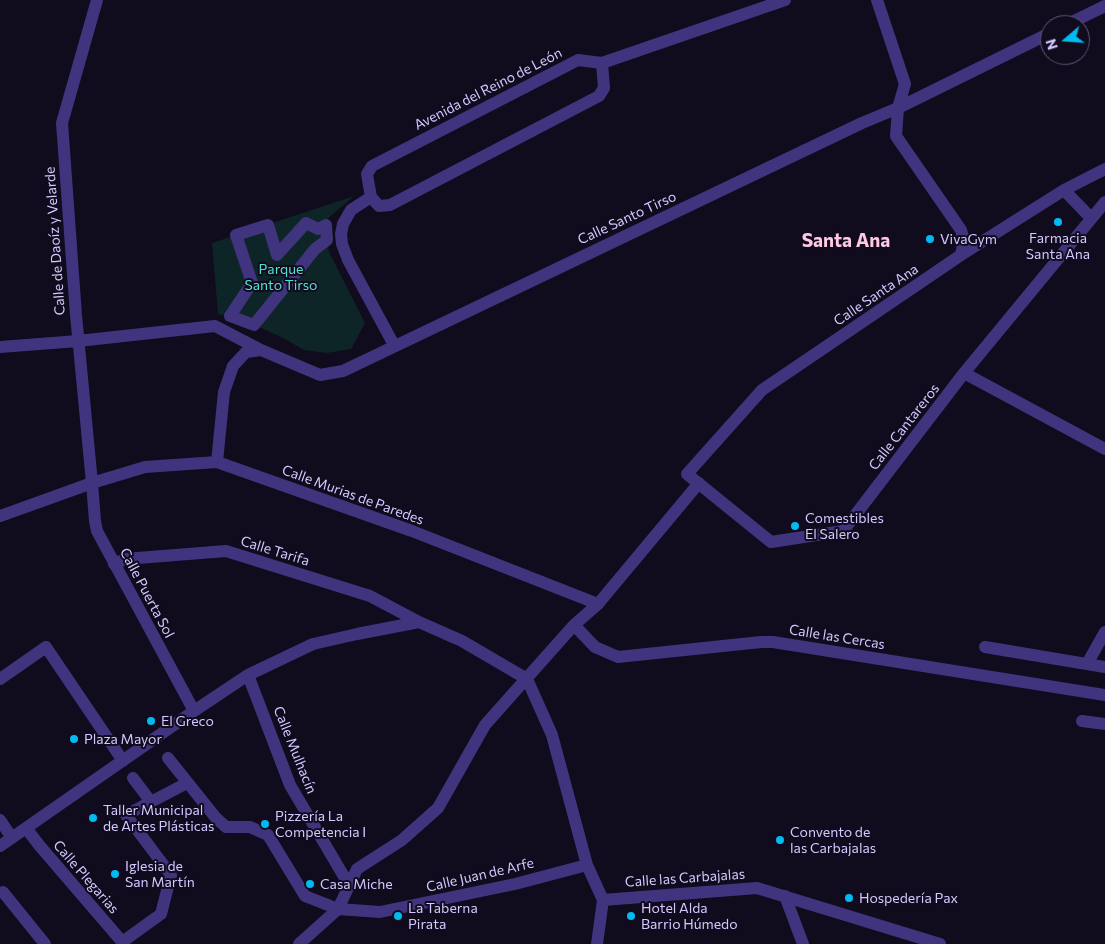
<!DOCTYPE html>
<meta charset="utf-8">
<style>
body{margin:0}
#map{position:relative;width:1105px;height:944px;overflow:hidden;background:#100b1d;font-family:Commissioner,sans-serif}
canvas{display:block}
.north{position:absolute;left:1040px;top:15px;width:50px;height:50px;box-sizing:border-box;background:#100b1d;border:1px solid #5f5677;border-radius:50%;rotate:252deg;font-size:14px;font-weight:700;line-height:20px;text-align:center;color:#d5c7ff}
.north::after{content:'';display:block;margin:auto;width:18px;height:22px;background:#00baf2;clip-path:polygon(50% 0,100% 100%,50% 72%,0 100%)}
</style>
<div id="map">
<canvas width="1105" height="944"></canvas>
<div class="north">N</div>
</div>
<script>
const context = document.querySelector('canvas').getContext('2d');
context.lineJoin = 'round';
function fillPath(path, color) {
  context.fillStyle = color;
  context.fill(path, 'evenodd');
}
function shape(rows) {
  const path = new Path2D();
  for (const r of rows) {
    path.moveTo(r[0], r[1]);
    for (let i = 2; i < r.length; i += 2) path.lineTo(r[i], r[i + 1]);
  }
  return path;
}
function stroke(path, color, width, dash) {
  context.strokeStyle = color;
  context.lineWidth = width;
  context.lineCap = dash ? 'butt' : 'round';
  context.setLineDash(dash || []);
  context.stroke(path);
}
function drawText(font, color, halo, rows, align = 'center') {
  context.font = font + ' Commissioner,sans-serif';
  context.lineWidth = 4;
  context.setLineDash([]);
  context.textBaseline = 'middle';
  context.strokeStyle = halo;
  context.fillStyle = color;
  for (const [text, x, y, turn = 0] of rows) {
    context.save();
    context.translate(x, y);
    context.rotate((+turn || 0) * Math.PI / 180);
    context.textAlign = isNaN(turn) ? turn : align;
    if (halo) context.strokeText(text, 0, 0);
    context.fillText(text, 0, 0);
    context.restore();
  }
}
fillPath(shape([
 [354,196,326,220,329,252,365,323,351,349,327,353,304,350,283,338,237,317,218,314,212,243]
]), '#0e2527');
stroke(shape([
 [306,223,318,229,326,225,327,240,315,249,254,325,230,316,252,283,236,235,268,225,277,255,306,223],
 [92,483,95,521,97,531,194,711],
 [114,564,125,559,226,551,370,596,419,622],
 [574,625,595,647,618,657,761,642,773,642,1105,695],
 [248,675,290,785,349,885],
 [0,679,46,647,123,761],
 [527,679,552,735,587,865,603,900],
 [1082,721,1105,724],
 [168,758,216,818,226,827,250,827,268,835,305,896,338,909,380,912,515,884,587,865],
 [133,778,151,802],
 [0,820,12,838],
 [26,828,39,845,124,944],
 [0,846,194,711,248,675,313,644,357,634,419,622,462,641,527,679],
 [3,892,45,944],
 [785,896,803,944],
 [603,900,757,888,940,944],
 [122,942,161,914,171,875,126,815,187,783],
 [299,944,338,909,357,869,402,840,438,808,485,725,574,625,598,604],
 [597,944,603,900]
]), '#41347e', 12);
stroke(shape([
 [877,0,905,84,898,108,896,136,961,230,964,240,961,255],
 [1066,25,1105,6],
 [1105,169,1064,190,961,255,762,390,687,474,771,542,843,531,964,373,1105,202],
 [1064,190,1091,218],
 [371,197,379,206,390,205,599,96,604,88,602,63],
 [394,345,348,260,342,244,341,234,343,224,351,210,371,197,367,174,372,166,578,60,602,63,785,0],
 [0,347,78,341,215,326,261,350,320,375,343,371,862,123,898,108,1050,33],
 [964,373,1105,449],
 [217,462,224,392,233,366,246,352,261,350],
 [92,483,76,315,62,123,97,0],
 [0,516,92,483,145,467,217,462,412,531,598,604,699,483],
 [985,647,1105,667],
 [1087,664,1105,632]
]), '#41347e', 12);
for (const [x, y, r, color] of [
 [1058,222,5,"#00baf2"],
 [930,239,5,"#00baf2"],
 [795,526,5,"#00baf2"],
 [151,721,5,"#00baf2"],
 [74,739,5,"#00baf2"],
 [93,818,5,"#00baf2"],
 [265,824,5,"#00baf2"],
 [780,840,5,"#00baf2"],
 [115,874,5,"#00baf2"],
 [310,884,5,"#00baf2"],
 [849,898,5,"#00baf2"],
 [398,916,5,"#00baf2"],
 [631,916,5,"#00baf2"]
]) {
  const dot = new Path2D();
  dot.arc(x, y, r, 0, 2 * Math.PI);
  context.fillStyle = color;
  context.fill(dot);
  stroke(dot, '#100b1d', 2);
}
drawText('14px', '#d5c7ff', '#100b1d', [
 ["Avenida del Reino de León",488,89,-27],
 ["Calle Santo Tirso",627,218,-25],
 ["Calle de Daoíz y Velarde",55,241,-94],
 ["Calle Santa Ana",876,295,-34],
 ["Calle Cantareros",904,427,-52],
 ["Calle Murias de Paredes",353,495,20],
 ["Calle Tarifa",275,551,17],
 ["Calle Puerta Sol",147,593,62],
 ["Calle las Cercas",837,637,9],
 ["Calle Mulhacín",295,750,68],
 ["Calle Juan de Arfe",480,875,-13],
 ["Calle Plegarias",86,877,49],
 ["Calle las Carbajalas",685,878,-4]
]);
drawText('14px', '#d5c7ff', '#100b1d', [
 ["Farmacia",1058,238,"center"],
 ["Santa Ana",1058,254,"center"],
 ["VivaGym",940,239],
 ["Comestibles",805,518],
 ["El Salero",805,534],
 ["El Greco",161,721],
 ["Plaza Mayor",84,739],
 ["Taller Municipal",103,810],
 ["de Artes Plásticas",103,826],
 ["Pizzería La",275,816],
 ["Competencia I",275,832],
 ["Convento de",790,832],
 ["las Carbajalas",790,848],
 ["Iglesia de",125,866],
 ["San Martín",125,882],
 ["Casa Miche",320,884],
 ["Hospedería Pax",859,898],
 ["La Taberna",408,908],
 ["Pirata",408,924],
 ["Hotel Alda",641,908],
 ["Barrio Húmedo",641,924]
], 'left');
drawText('14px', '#50e2d0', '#100b1d', [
 ["Parque",281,269],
 ["Santo Tirso",281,285]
]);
drawText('bold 19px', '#ffc9e4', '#100b1d', [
 ["Santa Ana",846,241]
]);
</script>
